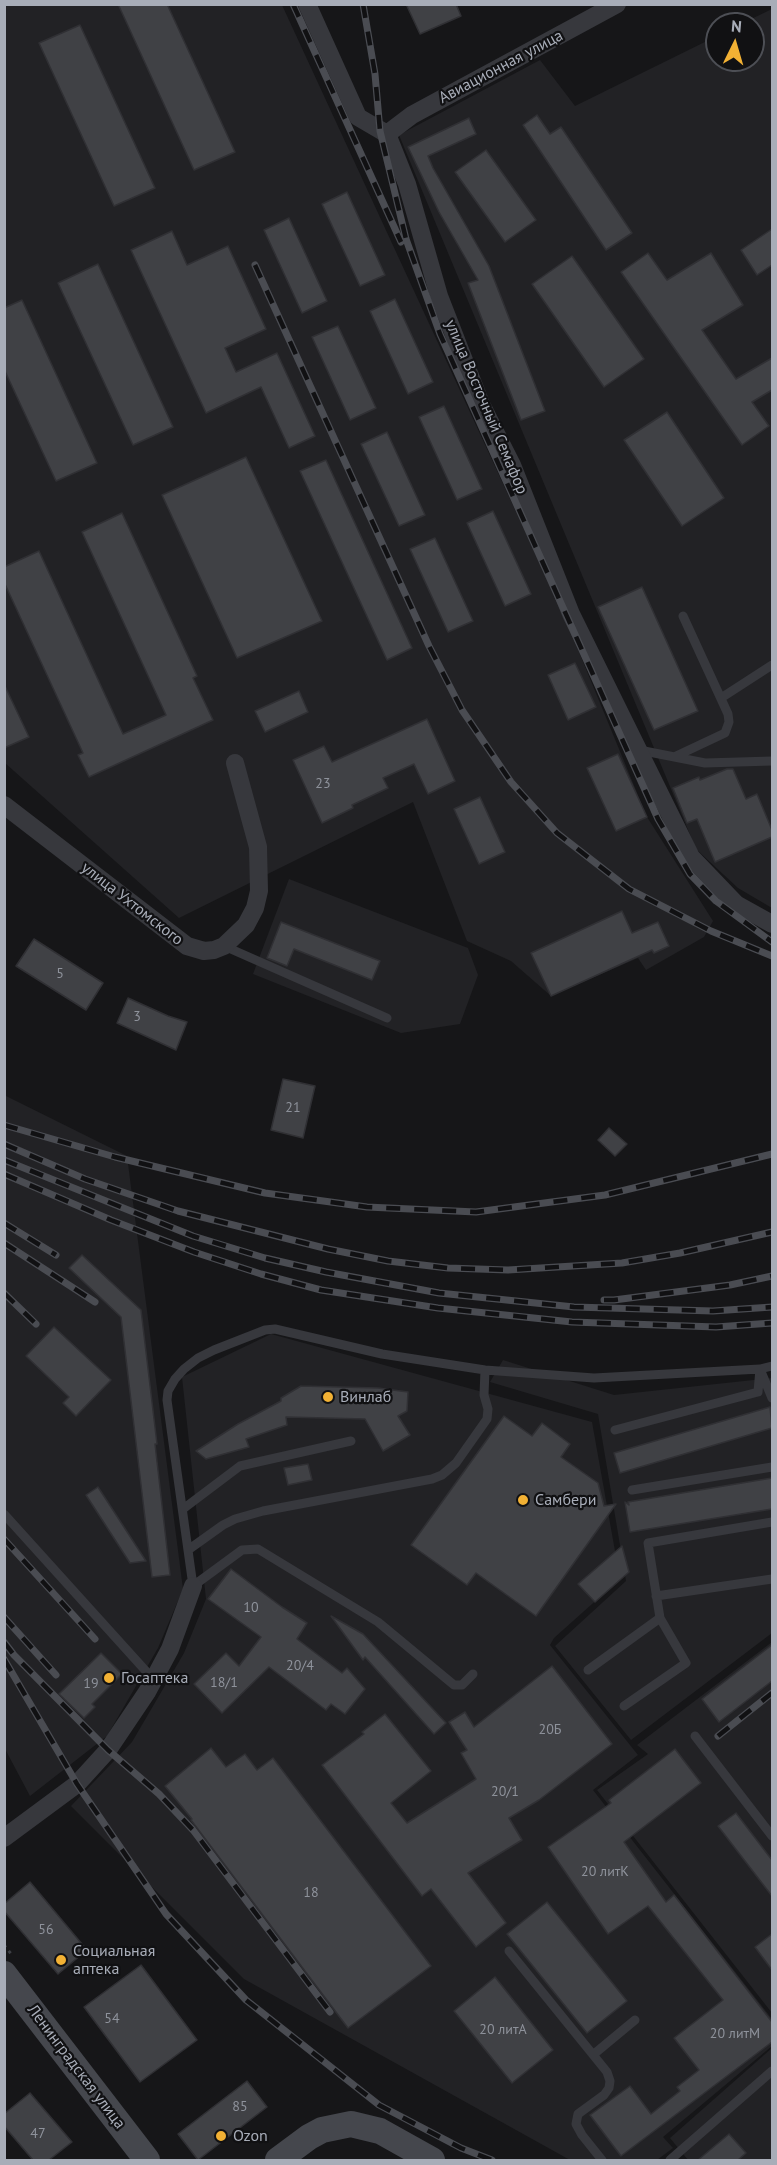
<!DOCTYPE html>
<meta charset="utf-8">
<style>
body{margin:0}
#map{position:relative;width:777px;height:2165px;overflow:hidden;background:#161618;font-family:"PT Sans",sans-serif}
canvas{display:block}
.frame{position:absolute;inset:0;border:6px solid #a8adb8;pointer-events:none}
.north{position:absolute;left:705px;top:12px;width:60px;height:60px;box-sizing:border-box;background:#111113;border:2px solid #4d4f55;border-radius:50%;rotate:5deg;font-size:16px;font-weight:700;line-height:24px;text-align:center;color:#a8adb8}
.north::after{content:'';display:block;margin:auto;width:21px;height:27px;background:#f2b134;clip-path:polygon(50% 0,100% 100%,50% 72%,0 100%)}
</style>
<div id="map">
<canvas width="777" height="2165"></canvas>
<div class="frame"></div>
<div class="north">N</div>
</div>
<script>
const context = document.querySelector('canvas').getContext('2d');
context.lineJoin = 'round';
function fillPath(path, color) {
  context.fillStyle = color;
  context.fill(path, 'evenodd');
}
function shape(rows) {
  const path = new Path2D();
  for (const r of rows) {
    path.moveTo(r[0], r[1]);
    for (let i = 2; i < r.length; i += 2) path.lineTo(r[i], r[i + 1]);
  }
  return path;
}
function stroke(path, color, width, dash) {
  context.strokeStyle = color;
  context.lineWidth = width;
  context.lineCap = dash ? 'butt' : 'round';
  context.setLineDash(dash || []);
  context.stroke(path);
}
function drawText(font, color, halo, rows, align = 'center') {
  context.font = font + ' "PT Sans",sans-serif';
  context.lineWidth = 4.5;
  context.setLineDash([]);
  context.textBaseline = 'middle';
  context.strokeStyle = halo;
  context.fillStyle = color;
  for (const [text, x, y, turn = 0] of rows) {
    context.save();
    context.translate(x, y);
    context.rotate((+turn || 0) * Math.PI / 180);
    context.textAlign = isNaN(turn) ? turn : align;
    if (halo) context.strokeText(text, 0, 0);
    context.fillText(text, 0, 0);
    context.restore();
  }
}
fillPath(shape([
 [5,5,282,5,565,618,647,817,713,921,704,937,646,970,638,958,551,996,511,961,467,941,413,802,179,918,5,763],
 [772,9,772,908,738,888,696,849,399,135,540,60,575,106,717,36,717,60,753,60,753,24,741,24],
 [289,879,468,948,478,975,460,1024,401,1033,253,974],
 [4,1095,127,1156,183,1589,158,1648,107,1736,30,1796,4,1747],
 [271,1334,592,1422,620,1579,554,1638,550,1645,638,1755,593,1790,772,2019,772,2046,663,2137,673,2148,657,2160,570,2160,244,1979,71,1806,132,1742,184,1653,206,1599,182,1377],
 [503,1360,614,1395,772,1378,772,1633,631,1740,555,1646,626,1581,598,1414,490,1382],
 [772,1642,772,2013,597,1790,648,1754,637,1745],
 [772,2048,772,2160,688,2160,670,2138]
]), '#222225');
const building = shape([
 [118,4,167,4,235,152,194,170,118,4],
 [406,4,456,4,461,16,420,34,406,4],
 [80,25,155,188,114,206,39,43,80,25],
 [537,115,550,134,561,127,632,233,606,250,523,125,537,115],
 [469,118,476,134,428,156,433,168,489,266,545,411,521,420,468,283,478,280,439,212,408,147,469,118],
 [486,150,536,220,505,242,455,172,486,150],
 [347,192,385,275,360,286,322,204,347,192],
 [289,218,327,301,302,313,264,230,289,218],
 [772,229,772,265,757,275,741,250,772,229],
 [172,231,187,265,228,246,266,329,225,348,236,372,277,353,315,436,289,448,261,387,206,413,131,250,172,231],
 [648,253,667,280,711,253,743,305,702,330,736,379,772,358,772,390,752,402,769,426,742,445,621,272,648,253],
 [572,256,644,359,604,387,532,284,572,256],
 [98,264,173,427,133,445,58,283,98,264],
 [395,299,433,382,408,394,370,311,395,299],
 [22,300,97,463,56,481,4,369,4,308,22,300],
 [338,326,376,408,350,420,312,337,338,326],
 [444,406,482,489,457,500,419,417,444,406],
 [667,412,724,498,682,526,624,440,667,412],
 [387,432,425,515,399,526,361,444,387,432],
 [246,457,322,621,237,658,162,495,246,457],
 [326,460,412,648,387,660,300,471,326,460],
 [493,511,531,594,505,606,467,523,493,511],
 [122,513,197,676,193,678,213,720,89,777,78,755,83,753,4,582,4,567,39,551,123,734,166,715,82,532,122,513],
 [435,538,473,621,448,632,410,549,435,538],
 [642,587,698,711,654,730,598,607,642,587],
 [575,663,596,707,568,720,548,675,575,663],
 [4,684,29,737,4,748,4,684],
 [299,691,308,712,265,732,255,711,299,691],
 [427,719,455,781,428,794,414,764,383,778,388,788,352,805,353,808,322,823,293,760,324,746,332,762,427,719],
 [618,754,647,817,616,831,587,768,618,754],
 [727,769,733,769,746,799,757,794,772,830,772,837,715,862,697,819,687,823,673,788,699,777,700,780,727,769],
 [480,797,505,852,479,864,454,809,480,797],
 [622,911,632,933,658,922,669,946,654,953,652,950,551,996,531,953,622,911],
 [281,922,380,961,372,980,294,949,287,966,267,958,281,922],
 [34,939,103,983,86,1010,16,966,34,939],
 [128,998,168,1016,187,1022,176,1050,117,1023,128,998],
 [283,1079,315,1086,303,1138,271,1130,283,1079],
 [609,1128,627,1144,615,1156,598,1140,609,1128],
 [82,1255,141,1310,157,1444,155,1444,170,1575,152,1577,121,1317,69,1268,82,1255],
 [54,1327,111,1380,76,1416,63,1403,69,1397,26,1356,54,1327],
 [301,1386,378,1388,408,1392,407,1411,398,1416,410,1435,383,1451,365,1419,286,1417,287,1425,246,1439,249,1447,206,1459,196,1451,238,1424,281,1401,281,1398,301,1386],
 [770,1407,772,1428,620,1473,614,1453,770,1407],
 [504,1416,532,1436,542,1423,570,1444,561,1457,598,1483,604,1506,616,1504,536,1616,476,1573,467,1585,411,1545,504,1416],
 [308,1464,312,1480,288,1485,284,1468,308,1464],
 [772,1478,772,1509,630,1532,625,1502,629,1505,628,1502,772,1478],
 [98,1487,146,1561,130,1563,86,1495,98,1487],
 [622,1546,629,1572,595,1602,578,1584,622,1546],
 [231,1569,282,1607,307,1623,297,1639,342,1673,347,1668,365,1689,345,1714,331,1704,326,1710,269,1667,222,1713,194,1684,226,1653,239,1666,261,1637,208,1599,231,1569],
 [331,1616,363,1634,446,1723,434,1734,365,1657,363,1660,331,1616],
 [772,1645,772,1681,719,1722,702,1699,772,1645],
 [101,1653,122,1674,92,1704,95,1707,84,1718,59,1694,101,1653],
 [552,1666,612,1744,539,1800,509,1818,522,1840,468,1873,506,1923,476,1947,431,1889,422,1896,322,1765,364,1734,362,1732,385,1714,431,1771,391,1803,407,1823,476,1779,461,1753,467,1750,449,1722,465,1712,474,1727,552,1666],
 [211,1748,226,1767,245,1754,257,1770,273,1758,431,1966,348,2028,191,1820,192,1819,165,1786,211,1748],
 [675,1749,701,1783,624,1842,666,1902,674,1895,772,2022,772,2042,621,2156,590,2115,630,2086,651,2114,680,2091,677,2087,699,2070,674,2038,723,2000,648,1906,608,1934,548,1847,611,1803,609,1800,675,1749],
 [736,1813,772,1860,772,1896,718,1826,736,1813],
 [30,1882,87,1950,58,1974,4,1911,4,1904,30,1882],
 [547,1902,627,2001,587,2033,507,1934,547,1902],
 [772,1934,772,1970,755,1947,772,1934],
 [141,1965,197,2040,140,2082,84,2007,141,1965],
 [495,1977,553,2050,512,2083,454,2011,495,1977],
 [247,2081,267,2107,198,2160,178,2134,247,2081],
 [30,2093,72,2142,49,2160,33,2160,4,2126,4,2114,30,2093],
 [729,2134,746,2153,738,2160,698,2160,729,2134]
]);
fillPath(building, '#404145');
stroke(building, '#303034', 1.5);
stroke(shape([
 [4,1945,12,1955]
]), '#3d3f44', 3, [3, 4.5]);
stroke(shape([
 [721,698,772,665],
 [639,750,705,763,772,761],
 [674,757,725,733,729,722,728,714,683,616],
 [224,946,387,1018],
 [615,1430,758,1392,760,1369,772,1366],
 [632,1490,772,1467],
 [183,1509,240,1466,351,1441],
 [4,1514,154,1680],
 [188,1550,223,1525,235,1519,263,1511,432,1479,442,1475,456,1463,487,1419,488,1409,484,1395,485,1370],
 [656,1596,772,1579],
 [588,1670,660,1618,648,1543,772,1522],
 [473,1674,462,1685,454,1685,378,1622,258,1549,242,1550,193,1586,167,1400,168,1391,175,1379,184,1369,198,1358,214,1350,265,1330,275,1329,382,1354,485,1370,594,1378,760,1369,772,1398],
 [624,1706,686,1663,660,1618],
 [695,1736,772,1836],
 [509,1951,607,2072,610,2081,609,2088,604,2095,578,2114,576,2124,582,2135,602,2160],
 [594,2054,635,2020],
 [670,2160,772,2071]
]), '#37383d', 9);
stroke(shape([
 [307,4,358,117,387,134,407,184,439,296,481,404,512,465,571,614,691,857,736,904,772,924],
 [387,134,412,115,617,4],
 [4,805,187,946,204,951,214,950,224,946,246,925,255,908,259,891,258,847,235,763],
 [4,1838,77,1784,108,1750,147,1692,170,1649,193,1586]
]), '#37383d', 18);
stroke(shape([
 [4,1974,147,2160],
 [278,2160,309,2137,322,2130,351,2124,380,2131,432,2160]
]), '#45474d', 26);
const rail = shape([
 [293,4,401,242],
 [363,4,375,74,380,131,406,239,440,334,658,819,690,874,716,901,772,942],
 [255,265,429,646,462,710,511,782,557,833,629,889,711,931,772,956],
 [4,1125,115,1157,265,1193,367,1207,476,1212,605,1195,772,1154],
 [4,1144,85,1179,178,1211,328,1249,388,1261,448,1268,508,1270,622,1263,680,1253,772,1232],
 [4,1160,193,1236,265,1258,326,1272,439,1293,574,1307,713,1311,772,1307],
 [4,1174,111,1220,194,1252,261,1274,321,1290,438,1308,572,1322,716,1327,772,1323],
 [4,1223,56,1255],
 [4,1243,95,1302],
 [4,1293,36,1324],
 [604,1300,614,1300,730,1285,772,1276],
 [4,1539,95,1639],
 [4,1617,56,1675],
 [4,1642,14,1655,108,1750,159,1794,193,1830,330,2012],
 [4,1659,77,1784,166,1914,246,2000,379,2105,461,2148,492,2160],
 [718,1736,772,1693]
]);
stroke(rail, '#4a4c52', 7);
stroke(rail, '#111113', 4.5, [14]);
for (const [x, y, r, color] of [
 [328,1397,6,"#f2b134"],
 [523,1500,6,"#f2b134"],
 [109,1678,6,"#f2b134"],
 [61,1960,6,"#f2b134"],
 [221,2136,6,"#f2b134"]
]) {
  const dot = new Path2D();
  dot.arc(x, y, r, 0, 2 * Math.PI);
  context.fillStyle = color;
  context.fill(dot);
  stroke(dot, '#111113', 2);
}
drawText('14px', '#8e929b', null, [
 ["23",323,784],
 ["5",60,974],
 ["3",137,1017],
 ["21",293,1108],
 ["10",251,1608],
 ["20/4",300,1666],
 ["18/1",224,1683],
 ["19",91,1684],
 ["20Б",550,1730],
 ["20/1",505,1792],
 ["20 литК",605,1872],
 ["18",311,1893],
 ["56",46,1930],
 ["54",112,2019],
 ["20 литА",503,2030],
 ["20 литМ",735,2034],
 ["85",240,2107],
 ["47",38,2134]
]);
drawText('16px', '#a8adb8', '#111113', [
 ["Авиационная улица",501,67,-28],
 ["улица Восточный Семафор",486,407,67],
 ["улица Ухтомского",132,904,38],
 ["Ленинградская улица",76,2067,53]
]);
drawText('16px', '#a8adb8', '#111113', [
 ["Винлаб",340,1397],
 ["Самбери",535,1500],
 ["Госаптека",121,1678],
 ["Социальная",73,1951],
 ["аптека",73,1969],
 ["Ozon",233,2136]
], 'left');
</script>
